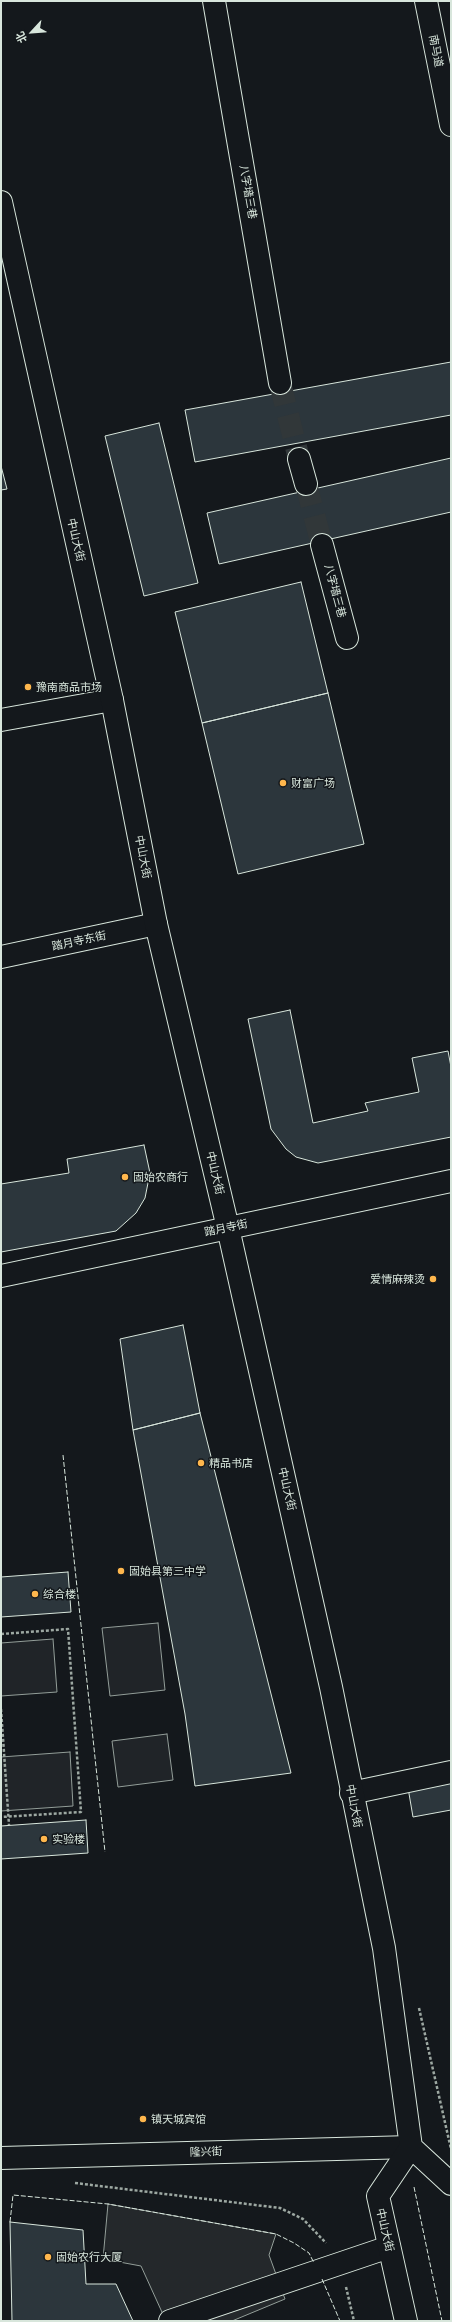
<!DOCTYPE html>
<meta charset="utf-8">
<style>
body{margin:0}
#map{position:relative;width:452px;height:2322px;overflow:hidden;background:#14181c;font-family:Lato,"Noto Sans SC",sans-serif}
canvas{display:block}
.frame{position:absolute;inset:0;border:2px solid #d8e6dc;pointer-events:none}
.north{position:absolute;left:12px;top:12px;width:40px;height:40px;-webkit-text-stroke:3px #14181c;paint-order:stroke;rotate:244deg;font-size:11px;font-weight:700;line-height:16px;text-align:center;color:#d8e6dc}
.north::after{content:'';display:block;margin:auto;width:14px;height:18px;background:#d8e6dc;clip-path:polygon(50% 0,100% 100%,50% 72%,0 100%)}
</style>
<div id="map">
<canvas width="452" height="2322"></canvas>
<div class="frame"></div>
<div class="north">北</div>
</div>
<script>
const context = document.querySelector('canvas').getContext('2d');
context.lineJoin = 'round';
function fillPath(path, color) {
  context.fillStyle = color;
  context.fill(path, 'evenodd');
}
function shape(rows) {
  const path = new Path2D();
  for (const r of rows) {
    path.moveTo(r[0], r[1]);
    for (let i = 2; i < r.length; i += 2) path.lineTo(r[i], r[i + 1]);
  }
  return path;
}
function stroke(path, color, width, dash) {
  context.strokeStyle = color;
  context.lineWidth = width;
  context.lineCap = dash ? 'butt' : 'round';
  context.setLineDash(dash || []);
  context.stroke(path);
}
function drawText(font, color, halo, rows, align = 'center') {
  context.font = font + ' Lato,"Noto Sans SC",sans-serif';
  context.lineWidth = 3;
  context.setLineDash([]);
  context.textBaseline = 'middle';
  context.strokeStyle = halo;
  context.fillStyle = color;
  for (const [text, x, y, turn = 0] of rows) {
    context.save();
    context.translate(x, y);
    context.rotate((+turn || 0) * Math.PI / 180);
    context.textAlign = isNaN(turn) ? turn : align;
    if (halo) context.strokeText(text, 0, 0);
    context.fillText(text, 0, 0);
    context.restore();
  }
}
const green = shape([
 [158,1623,165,1690,110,1696,102,1628,158,1623],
 [53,1639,57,1692,1,1696,1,1643,53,1639],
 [167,1734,173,1780,118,1787,112,1741,167,1734],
 [70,1752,73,1806,1,1811,1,1757,70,1752]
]);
fillPath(green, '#202428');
stroke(green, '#939e99', 1);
const parking = shape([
 [108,2204,276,2234,269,2255,285,2299,232,2321,166,2321,141,2266,103,2259,108,2204]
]);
fillPath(parking, '#24282b');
stroke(parking, '#939e99', 1);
const building = shape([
 [451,362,451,415,195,462,185,410,451,362],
 [159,423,198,583,144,596,105,436,159,423],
 [451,458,451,512,219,564,207,513,451,458],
 [1,466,7,489,1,490,1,466],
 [301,582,328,693,202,723,175,612,301,582],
 [328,693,364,844,238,874,202,723,328,693],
 [290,1010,313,1123,368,1111,365,1103,419,1092,412,1058,448,1051,451,1067,451,1137,318,1163,296,1157,286,1149,271,1129,248,1019,290,1010],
 [144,1145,150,1173,145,1198,136,1213,116,1231,1,1252,1,1184,69,1173,67,1159,144,1145],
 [183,1325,200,1413,133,1430,120,1339,183,1325],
 [200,1413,291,1773,195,1786,185,1714,133,1430,200,1413],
 [68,1572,71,1612,1,1617,1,1577,68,1572],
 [451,1775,451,1810,413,1817,407,1782,451,1775],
 [86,1820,88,1853,1,1859,1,1826,86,1820],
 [10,2222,83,2230,86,2284,116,2284,133,2321,12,2321,10,2222]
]);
fillPath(building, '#2c363c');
stroke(building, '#d8e6dc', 1);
stroke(shape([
 [280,383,299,459],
 [306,484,322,545]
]), '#313739', 22, [22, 11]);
const minor = shape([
 [214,1,280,383],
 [426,1,451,125],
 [299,459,306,484],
 [322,545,347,638],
 [1,720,112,700],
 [1,957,156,924],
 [1,1276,451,1181],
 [351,1793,451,1772],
 [1,2158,411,2147],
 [170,2321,389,2247]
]);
const major = shape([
 [1,202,112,700,156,924,228,1228,331,1687,384,1948,411,2147,451,2184],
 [406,2321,378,2196,411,2147]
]);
stroke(minor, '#d8e6dc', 24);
stroke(major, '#d8e6dc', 24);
stroke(shape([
 [1,1634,68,1629,81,1812,1,1817],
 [1,1709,9,1825],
 [419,2008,451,2149],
 [75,2183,280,2208,303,2219,326,2243],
 [346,2287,354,2321]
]), '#9da8a2', 2.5, [3, 2]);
stroke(minor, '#14181c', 22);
stroke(major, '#14181c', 22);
stroke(shape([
 [63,1455,105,1852],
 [414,2187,442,2321],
 [10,2222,13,2195,108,2204,276,2234,294,2243,309,2253,314,2263],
 [322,2279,340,2321]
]), '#d8e6dc', 1, [5, 2]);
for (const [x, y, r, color] of [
 [28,687,4,"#ffb74d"],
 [283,783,4,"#ffb74d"],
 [125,1177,4,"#ffb74d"],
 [433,1279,4,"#ffb74d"],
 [201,1463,4,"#ffb74d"],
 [121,1571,4,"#ffb74d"],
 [35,1594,4,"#ffb74d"],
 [44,1839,4,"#ffb74d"],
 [143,2119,4,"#ffb74d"],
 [48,2257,4,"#ffb74d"]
]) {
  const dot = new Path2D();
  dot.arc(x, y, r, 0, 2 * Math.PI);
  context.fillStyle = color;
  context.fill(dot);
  stroke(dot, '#14181c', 1.5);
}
drawText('11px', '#d8e6dc', '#14181c', [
 ["南马道",436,51,79],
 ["八字墙三巷",248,192,80],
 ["中山大街",76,540,77],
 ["八字墙三巷",335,591,75],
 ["中山大街",143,857,79],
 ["踏月寺东街",79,941,-12],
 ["中山大街",215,1173,77],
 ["踏月寺街",226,1228,-12],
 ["中山大街",287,1489,77],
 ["中山大街",354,1806,79],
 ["隆兴街",206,2152,-2],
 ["中山大街",385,2230,77]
]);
drawText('11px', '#d8e6dc', '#14181c', [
 ["豫南商品市场",36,687],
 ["财富广场",291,783],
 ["固始农商行",133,1177],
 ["爱情麻辣烫",425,1279,"right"],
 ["精品书店",209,1463],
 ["固始县第三中学",129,1571],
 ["综合楼",43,1594],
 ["实验楼",52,1839],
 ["镇天城宾馆",151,2119],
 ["固始农行大厦",56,2257]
], 'left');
</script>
